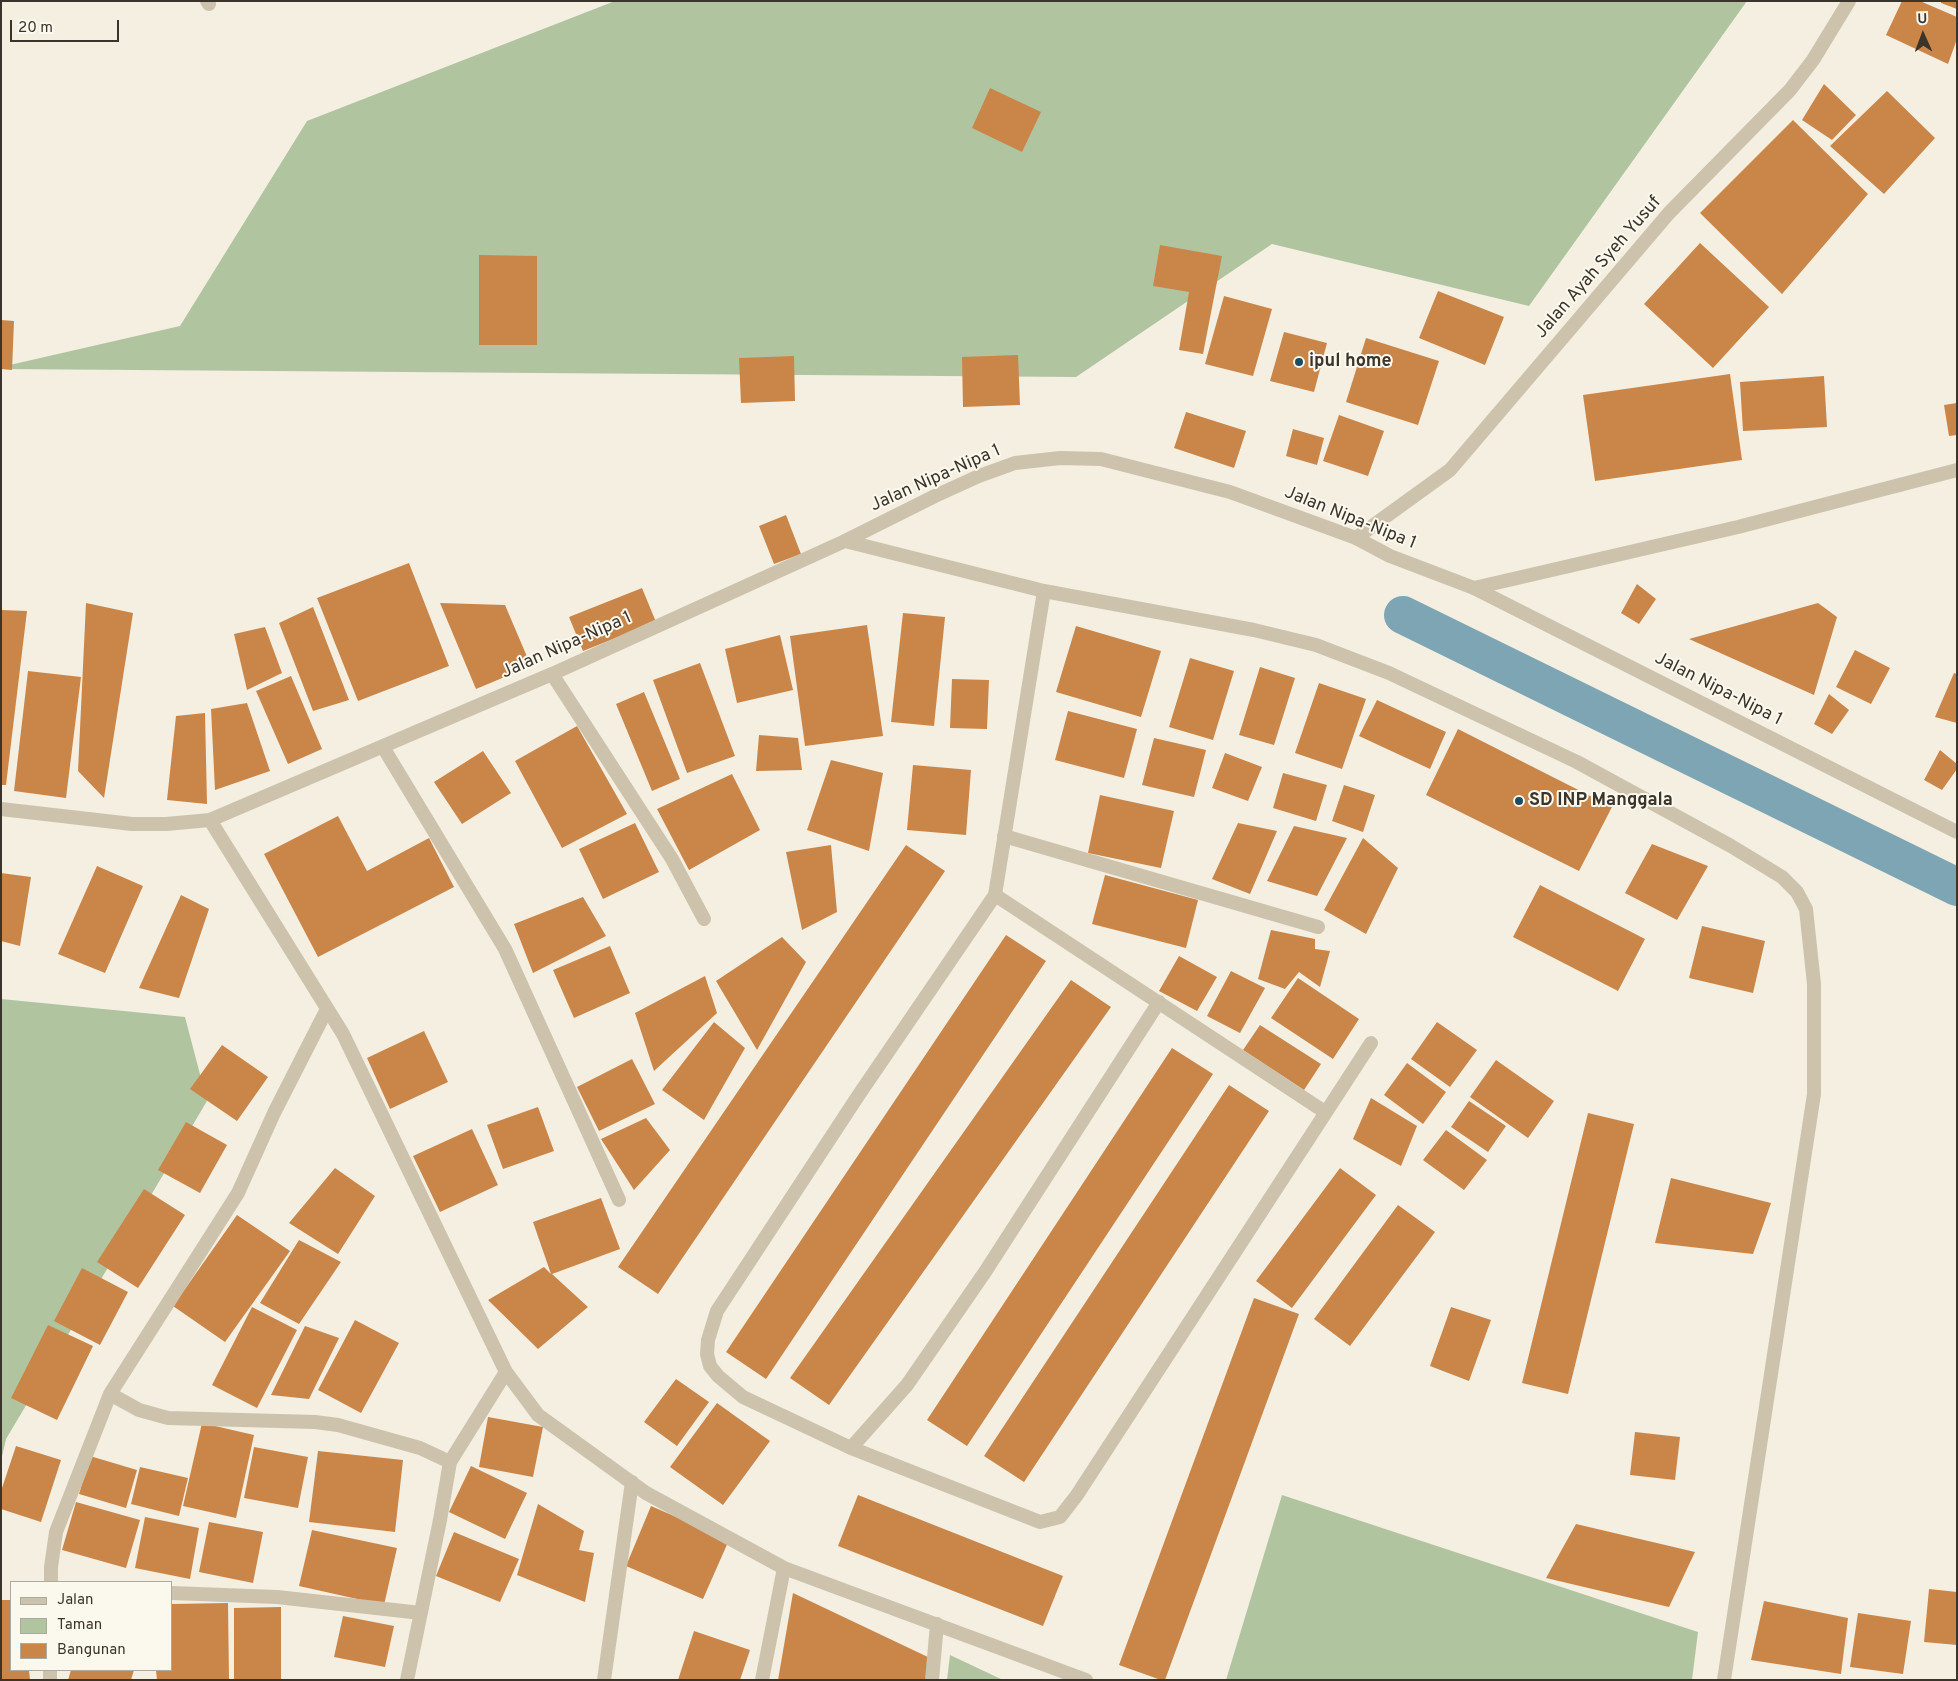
<!DOCTYPE html>
<style>
body{margin:0}
#map{position:relative;width:1958px;height:1681px;overflow:hidden;background:#f4efe1;font-family:Overpass,sans-serif}
canvas{display:block}
.frame{position:absolute;inset:0;border:2px solid #3b342b;pointer-events:none}
.legend{position:absolute;left:10px;top:1581px;width:162px;height:90px;box-sizing:border-box;background:#fbf8ee;border:1px solid #aeaaa0;margin:0;padding:6px 9px;list-style:none;font-size:15px;color:#3b342b}
.legend li{display:flex;align-items:center;gap:10px;height:25px}
.legend b{width:25px;border:1px solid #aeaaa0}
.north{position:absolute;left:1898px;top:10px;width:50px;height:50px;-webkit-text-stroke:4px #fbf8ee;paint-order:stroke;rotate:358deg;font-size:14px;font-weight:700;line-height:20px;text-align:center;color:#3b342b}
.north::after{content:'';display:block;margin:auto;width:18px;height:22px;background:#3b342b;clip-path:polygon(50% 0,100% 100%,50% 72%,0 100%)}
.scale{position:absolute;left:10px;top:20px;width:109px;height:22px;box-sizing:border-box;border:2px solid #3b342b;border-top:0;padding-left:6px;font-size:15px;line-height:18px;white-space:nowrap;color:#3b342b;-webkit-text-stroke:4px #fbf8ee;paint-order:stroke}
</style>
<div id="map">
<canvas width="1958" height="1681"></canvas>
<div class="frame"></div>
<ul class="legend">
<li><b style="height:6px;background:#cdc3ac"></b>Jalan</li>
<li><b style="height:14px;background:#b0c4a0"></b>Taman</li>
<li><b style="height:14px;background:#ca8649"></b>Bangunan</li>
</ul>
<div class="north">U</div>
<div class="scale">20 m</div>
</div>
<script>
const context = document.querySelector('canvas').getContext('2d');
context.lineJoin = 'round';
function fillPath(path, color) {
  context.fillStyle = color;
  context.fill(path, 'evenodd');
}
function shape(rows) {
  const path = new Path2D();
  for (const r of rows) {
    path.moveTo(r[0], r[1]);
    for (let i = 2; i < r.length; i += 2) path.lineTo(r[i], r[i + 1]);
  }
  return path;
}
function stroke(path, color, width, dash) {
  context.strokeStyle = color;
  context.lineWidth = width;
  context.lineCap = dash ? 'butt' : 'round';
  context.setLineDash(dash || []);
  context.stroke(path);
}
function drawText(font, color, halo, rows, align = 'center') {
  context.font = font + ' Overpass,sans-serif';
  context.lineWidth = 4;
  context.setLineDash([]);
  context.textBaseline = 'middle';
  context.strokeStyle = halo;
  context.fillStyle = color;
  for (const [text, x, y, turn = 0] of rows) {
    context.save();
    context.translate(x, y);
    context.rotate((+turn || 0) * Math.PI / 180);
    context.textAlign = isNaN(turn) ? turn : align;
    if (halo) context.strokeText(text, 0, 0);
    context.fillText(text, 0, 0);
    context.restore();
  }
}
fillPath(shape([
 [615,1,1747,1,1529,306,1272,244,1076,377,1,369,1,367,180,326,307,121],
 [1,999,185,1017,207,1101,6,1439,1,1461],
 [1282,1495,1698,1632,1692,1680,1226,1680],
 [950,1655,1003,1680,947,1680]
]), '#b0c4a0');
stroke(shape([
 [1403,615,1957,887]
]), '#7ea5b3', 38);
fillPath(shape([
 [1902,1,1920,1,1957,17,1957,39,1948,64,1886,35],
 [1941,1,1957,1,1957,9,1941,3],
 [1824,84,1856,115,1832,140,1802,120],
 [990,88,1041,112,1022,152,972,128],
 [1887,91,1935,138,1884,194,1830,146],
 [1793,120,1868,194,1782,294,1700,213],
 [1700,243,1769,307,1713,368,1644,304],
 [1160,245,1222,256,1203,354,1179,350,1189,292,1153,286],
 [479,255,537,256,537,345,479,345],
 [1438,291,1504,317,1485,365,1419,338],
 [1224,296,1272,309,1253,376,1205,364],
 [1,320,14,321,12,370,1,369],
 [1284,332,1327,343,1314,392,1270,381],
 [1366,338,1439,361,1418,425,1346,402],
 [1018,355,1020,405,963,407,962,357],
 [794,356,795,401,741,403,739,358],
 [1730,374,1742,460,1595,481,1583,395],
 [1824,376,1827,427,1743,431,1740,382],
 [1957,403,1957,435,1949,436,1944,405],
 [1186,412,1246,431,1234,468,1174,448],
 [1339,415,1384,431,1368,476,1323,461],
 [1293,429,1324,438,1317,465,1286,456],
 [786,515,801,554,774,564,759,526],
 [409,563,449,666,358,701,317,598],
 [1637,584,1656,599,1639,624,1621,613],
 [642,588,656,622,583,651,569,617],
 [86,603,133,613,104,798,78,771],
 [440,603,505,605,531,666,476,689],
 [1818,603,1837,617,1814,695,1689,639],
 [313,607,349,700,313,711,279,623],
 [1,610,27,611,6,785,1,785],
 [903,613,945,617,934,726,891,722],
 [867,625,883,736,805,746,790,636],
 [1076,626,1161,651,1141,717,1056,692],
 [265,627,282,673,247,690,234,634],
 [780,635,793,690,737,703,725,649],
 [1855,650,1890,668,1871,704,1836,687],
 [1190,658,1234,671,1213,740,1169,727],
 [700,663,735,756,687,773,653,680],
 [1260,667,1295,678,1274,745,1239,735],
 [28,671,81,677,66,798,14,791],
 [1954,673,1957,674,1957,723,1935,717],
 [291,676,322,749,288,764,256,691],
 [952,679,989,680,987,729,950,728],
 [1319,683,1366,699,1342,769,1295,753],
 [644,692,680,779,652,791,616,704],
 [1829,694,1849,710,1832,734,1814,724],
 [1377,700,1446,732,1430,769,1359,736],
 [247,703,270,771,215,790,211,709],
 [1068,711,1137,729,1124,778,1055,760],
 [205,713,207,804,167,800,176,716],
 [577,726,627,814,562,848,515,761],
 [1458,729,1612,807,1579,871,1426,795],
 [759,735,798,738,802,770,756,771],
 [1154,738,1206,750,1194,797,1142,785],
 [1940,750,1957,764,1957,769,1942,790,1924,780],
 [483,751,511,793,462,824,434,782],
 [1225,753,1262,767,1248,801,1212,788],
 [831,760,883,773,869,851,807,830],
 [913,765,971,770,966,835,907,830],
 [1283,773,1327,785,1316,821,1273,808],
 [732,774,760,830,689,870,657,809],
 [1344,785,1375,795,1363,832,1332,821],
 [1100,795,1174,811,1161,868,1088,853],
 [338,816,367,871,429,838,454,887,318,957,264,854],
 [635,823,659,872,603,899,579,849],
 [1238,823,1277,831,1250,894,1212,879],
 [1294,826,1347,838,1317,896,1267,881],
 [1363,838,1398,868,1366,934,1324,910],
 [1652,844,1708,866,1677,920,1625,893],
 [831,845,837,912,802,930,786,852],
 [906,845,945,871,658,1294,618,1267],
 [97,866,143,886,105,973,58,954],
 [1,873,31,877,20,946,1,941],
 [1105,875,1198,900,1186,948,1092,924],
 [1540,885,1645,939,1618,991,1513,937],
 [181,895,209,909,179,998,139,988],
 [583,897,606,936,533,973,514,924],
 [1702,926,1765,941,1753,993,1689,978],
 [1271,930,1315,939,1315,949,1330,951,1320,987,1299,972,1285,989,1258,979],
 [1006,935,1046,961,766,1379,726,1352],
 [782,937,806,962,757,1050,716,981],
 [610,946,630,993,574,1018,553,970],
 [1179,956,1217,977,1197,1011,1159,991],
 [1231,971,1265,988,1240,1033,1207,1016],
 [705,976,717,1013,654,1071,635,1013],
 [1298,978,1359,1019,1333,1059,1271,1018],
 [1071,980,1111,1007,829,1405,790,1378],
 [714,1022,745,1048,704,1120,662,1090],
 [1437,1022,1477,1050,1450,1087,1411,1059],
 [1260,1025,1321,1064,1304,1090,1243,1050],
 [424,1031,448,1082,390,1109,367,1058],
 [222,1045,268,1077,237,1121,190,1089],
 [1172,1048,1213,1074,967,1446,927,1420],
 [632,1059,655,1104,599,1131,577,1087],
 [1496,1060,1554,1101,1528,1138,1470,1097],
 [1407,1063,1446,1092,1423,1124,1384,1095],
 [1229,1085,1269,1111,1024,1482,984,1456],
 [1371,1098,1417,1126,1401,1166,1353,1139],
 [1469,1101,1506,1126,1488,1152,1451,1127],
 [538,1107,554,1151,503,1169,487,1125],
 [1588,1113,1634,1124,1568,1394,1522,1383],
 [646,1118,670,1150,634,1190,601,1139],
 [186,1122,227,1145,200,1193,158,1170],
 [472,1129,498,1185,440,1212,413,1156],
 [1446,1130,1487,1160,1464,1190,1423,1160],
 [335,1168,375,1196,338,1254,289,1223],
 [1340,1168,1376,1195,1292,1308,1256,1281],
 [1671,1178,1771,1203,1753,1254,1655,1243],
 [144,1189,185,1215,138,1288,97,1262],
 [601,1198,620,1249,552,1274,588,1307,538,1349,488,1300,544,1267,551,1274,533,1222],
 [1398,1205,1435,1232,1350,1346,1314,1319],
 [237,1215,290,1251,225,1342,173,1306],
 [299,1240,341,1262,299,1324,260,1303],
 [82,1268,128,1292,100,1345,54,1321],
 [1254,1298,1299,1314,1165,1680,1161,1680,1119,1665],
 [252,1307,297,1330,257,1408,212,1385],
 [1451,1307,1491,1320,1469,1381,1430,1366],
 [355,1320,399,1343,361,1413,318,1390],
 [48,1325,93,1346,57,1420,11,1398],
 [305,1326,339,1338,309,1399,271,1395],
 [676,1379,709,1402,677,1446,644,1422],
 [717,1403,770,1441,723,1505,670,1467],
 [488,1417,543,1427,533,1477,479,1467],
 [202,1423,254,1435,236,1518,183,1506],
 [1635,1432,1680,1437,1675,1480,1630,1475],
 [16,1446,61,1460,41,1522,1,1509,1,1491],
 [254,1447,308,1457,298,1508,244,1498],
 [318,1451,403,1460,395,1532,309,1522],
 [90,1456,137,1470,126,1508,79,1494],
 [471,1466,527,1493,505,1539,449,1512],
 [140,1467,188,1478,179,1516,131,1504],
 [858,1495,1063,1576,1043,1626,838,1546],
 [76,1502,140,1520,126,1568,62,1550],
 [538,1504,584,1531,579,1550,594,1553,585,1602,517,1575],
 [651,1506,729,1540,703,1599,626,1566],
 [145,1517,199,1528,190,1579,135,1568],
 [209,1522,263,1532,253,1583,199,1572],
 [1576,1524,1695,1552,1669,1607,1546,1578],
 [312,1530,397,1548,384,1605,299,1586],
 [454,1532,519,1559,500,1602,436,1576],
 [1929,1589,1957,1592,1957,1645,1924,1642],
 [793,1593,930,1658,927,1680,778,1680],
 [1,1600,11,1600,11,1670,29,1670,30,1680,1,1680],
 [1764,1601,1848,1618,1841,1674,1751,1660],
 [228,1603,229,1680,157,1680,156,1670,171,1670,171,1604],
 [281,1607,281,1680,234,1680,234,1608],
 [1858,1613,1911,1621,1903,1674,1850,1667],
 [343,1616,394,1626,385,1667,334,1657],
 [694,1631,750,1650,740,1680,678,1680],
 [71,1670,134,1670,131,1680,68,1680]
]), '#ca8649');
stroke(shape([
 [207,1,209,4],
 [1356,538,1450,470,1669,213,1790,90,1813,60,1849,1],
 [845,541,1044,591,1254,630,1316,645,1389,673,1577,762,1731,846,1782,877,1797,892,1806,909,1814,984,1814,1094,1724,1680],
 [1474,588,1738,527,1957,470],
 [552,674,672,859,704,919],
 [383,747,505,949,619,1200],
 [210,820,343,1034,506,1372,538,1415,646,1493,784,1568,1086,1680],
 [1004,836,1318,927],
 [995,895,1325,1112],
 [1159,1002,985,1272,907,1385,851,1448,1040,1522,1060,1517,1077,1495,1371,1043],
 [110,1394,139,1410,168,1418,315,1422,338,1425,420,1448,450,1462,440,1520,407,1680],
 [851,1448,743,1397,718,1376,710,1366,707,1354,708,1340,717,1311,858,1096,995,895,1044,591],
 [450,1462,506,1372],
 [51,1582,51,1567,56,1532,110,1394,238,1193,274,1113,327,1009],
 [171,1593,277,1597,421,1613],
 [50,1680,50,1670],
 [604,1680,632,1482],
 [762,1680,784,1568],
 [932,1680,937,1624]
]), '#cdc3ac', 14);
stroke(shape([
 [1,809,132,824,166,824,210,820,552,674,845,541,935,496,979,476,1015,463,1060,458,1101,459,1230,492,1356,538,1390,556,1474,588,1957,832]
]), '#cdc3ac', 14);
for (const [x, y, r, color] of [
 [1299,362,5,"#1e4c5f"],
 [1519,801,5,"#1e4c5f"]
]) {
  const dot = new Path2D();
  dot.arc(x, y, r, 0, 2 * Math.PI);
  context.fillStyle = color;
  context.fill(dot);
  stroke(dot, '#fbf8ee', 2);
}
drawText('18px', '#3b342b', '#fbf8ee', [
 ["Jalan Ayah Syeh Yusuf",1599,268,-49],
 ["Jalan Nipa-Nipa 1",936,479,-24],
 ["Jalan Nipa-Nipa 1",1350,519,22],
 ["Jalan Nipa-Nipa 1",567,646,-24],
 ["Jalan Nipa-Nipa 1",1718,690,27]
]);
drawText('bold 18px', '#3b342b', '#fbf8ee', [
 ["ipul home",1309,362],
 ["SD INP Manggala",1529,801]
], 'left');
</script>
